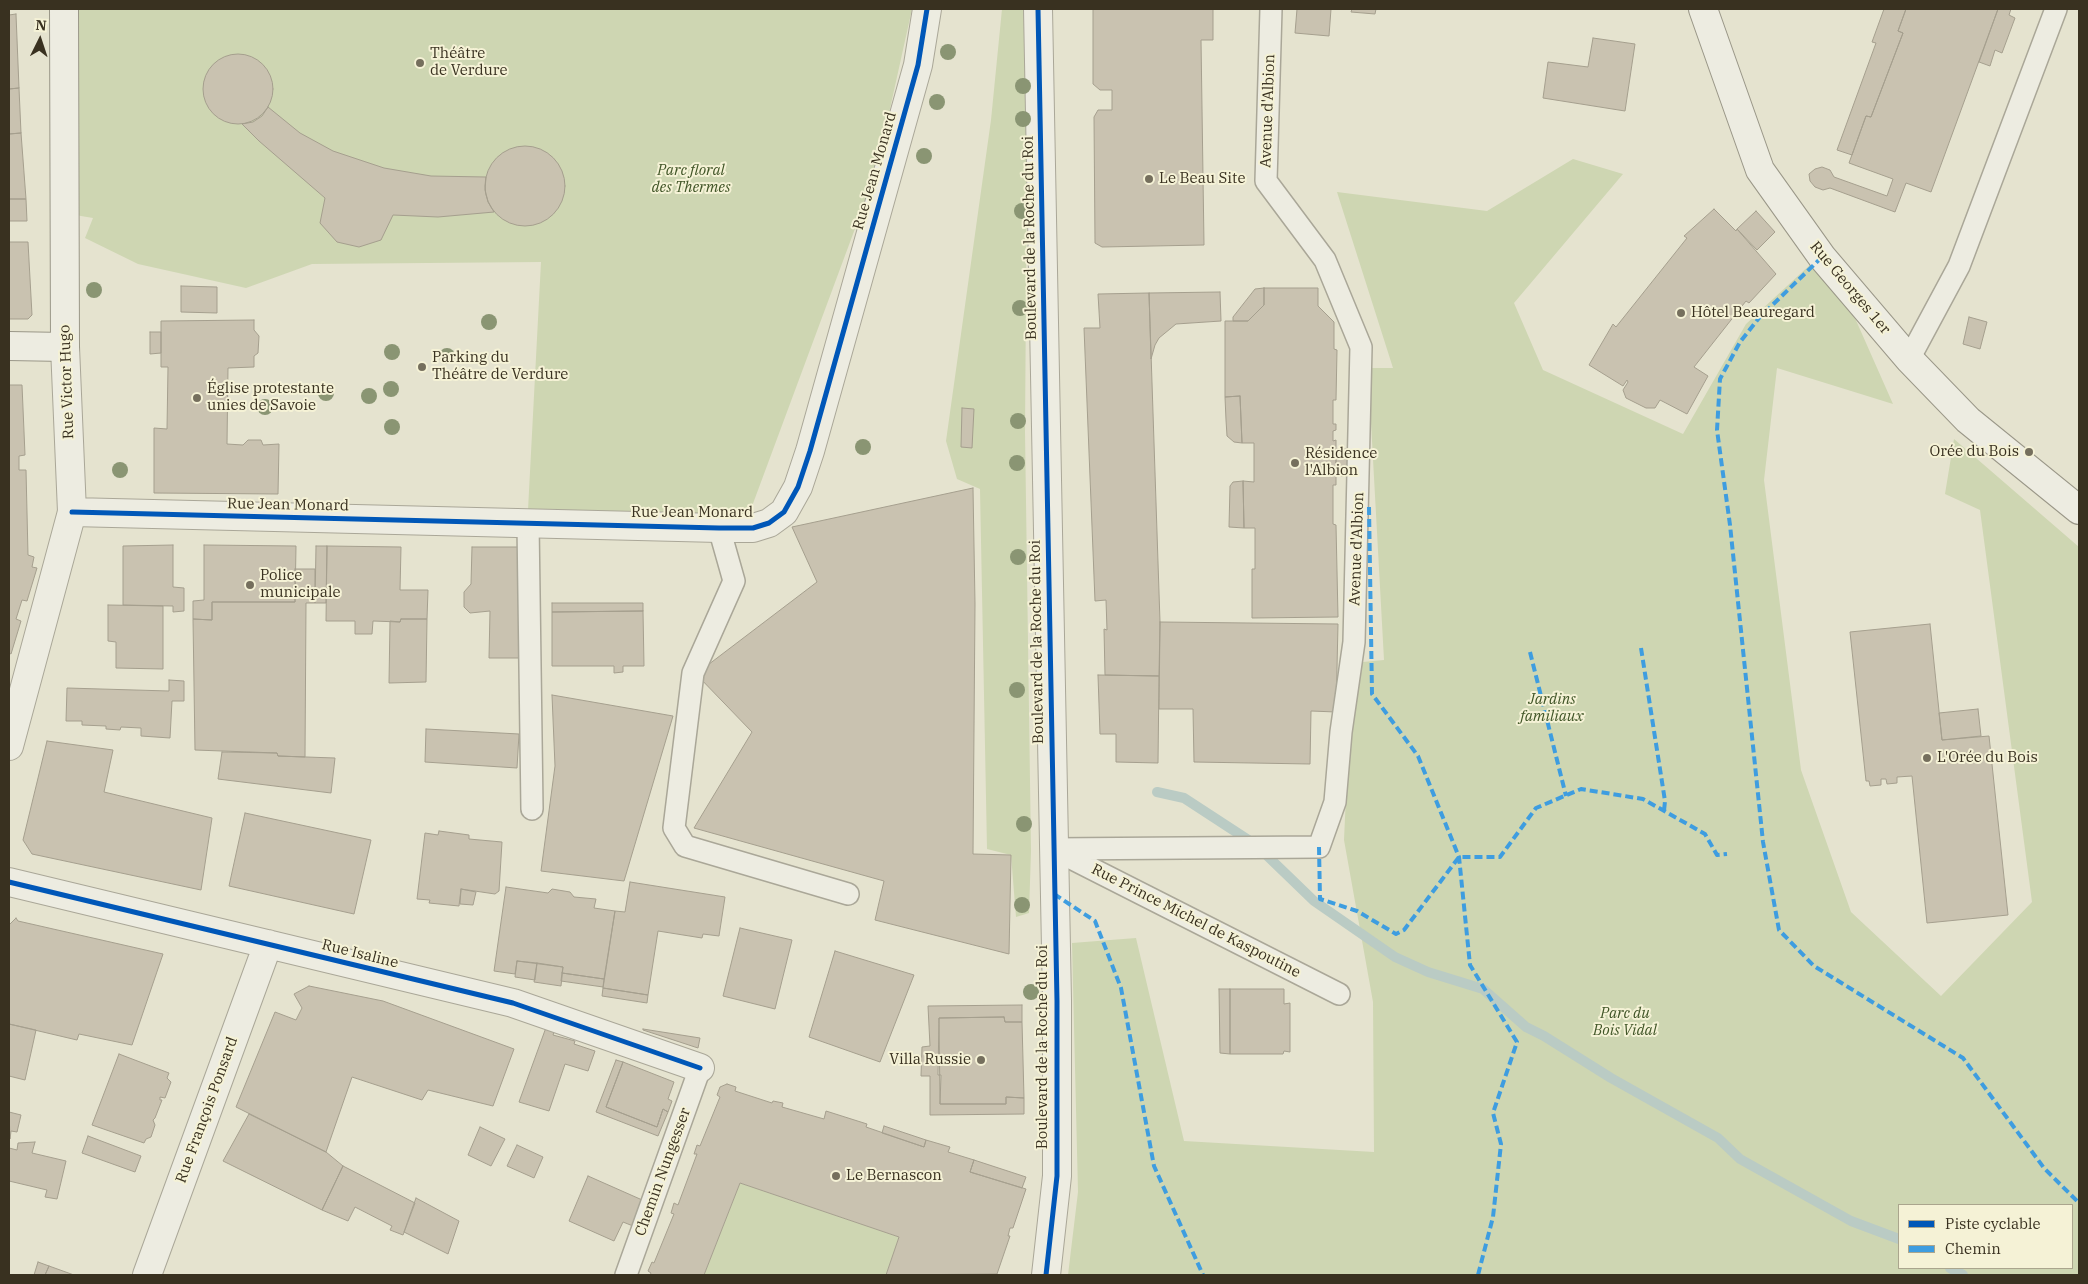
<!DOCTYPE html>
<meta charset="utf-8">
<style>
body{margin:0}
#map{position:relative;width:2088px;height:1284px;overflow:hidden;background:#e5e3cf;font-family:"IBM Plex Serif",serif}
canvas{display:block}
.frame{position:absolute;inset:0;border:10px solid #393120;pointer-events:none}
.legend{position:absolute;left:1898px;top:1204px;width:175px;height:65px;box-sizing:border-box;background:#f5f2d6;border:1px solid #aaa58d;margin:0;padding:6px 9px;list-style:none;font-size:15px;color:#393120}
.legend li{display:flex;align-items:center;gap:10px;height:25px}
.legend b{width:25px;border:1px solid #aaa58d}
.north{position:absolute;left:15px;top:15px;width:50px;height:50px;-webkit-text-stroke:4px #f5f2d6;paint-order:stroke;rotate:4deg;font-size:14px;font-weight:700;line-height:20px;text-align:center;color:#393120}
.north::after{content:'';display:block;margin:auto;width:18px;height:22px;background:#393120;clip-path:polygon(50% 0,100% 100%,50% 72%,0 100%)}
</style>
<div id="map">
<canvas width="2088" height="1284"></canvas>
<div class="frame"></div>
<ul class="legend">
<li><b style="height:6px;background:#0057b8"></b>Piste cyclable</li>
<li><b style="height:6px;background:#3e9de0"></b>Chemin</li>
</ul>
<div class="north">N</div>
</div>
<script>
const context = document.querySelector('canvas').getContext('2d');
context.lineJoin = 'round';
function fillPath(path, color) {
  context.fillStyle = color;
  context.fill(path, 'evenodd');
}
function shape(rows) {
  const path = new Path2D();
  for (const r of rows) {
    if (r.length === 3) {
      path.moveTo(r[0] + r[2], r[1]);
      path.arc(r[0], r[1], r[2], 0, 2 * Math.PI);
      continue;
    }
    path.moveTo(r[0], r[1]);
    for (let i = 2; i < r.length; i += 2) path.lineTo(r[i], r[i + 1]);
  }
  return path;
}
function stroke(path, color, width, dash) {
  context.strokeStyle = color;
  context.lineWidth = width;
  context.lineCap = dash ? 'butt' : 'round';
  context.setLineDash(dash || []);
  context.stroke(path);
}
function drawText(font, color, halo, rows, align = 'center') {
  context.font = font + ' "IBM Plex Serif",serif';
  context.lineWidth = 4;
  context.setLineDash([]);
  context.textBaseline = 'middle';
  context.strokeStyle = halo;
  context.fillStyle = color;
  for (const [text, x, y, turn = 0] of rows) {
    context.save();
    context.translate(x, y);
    context.rotate((+turn || 0) * Math.PI / 180);
    context.textAlign = isNaN(turn) ? turn : align;
    if (halo) context.strokeText(text, 0, 0);
    context.fillText(text, 0, 0);
    context.restore();
  }
}
fillPath(shape([
 [79,9,912,9,876,172,748,517,528,510,541,262,312,264,246,288,138,264,85,238,93,218,75,215],
 [1002,9,1028,9,1025,432,1031,851,1029,913,1016,917,1011,855,987,849,980,489,957,479,946,441,991,120],
 [1573,159,1623,174,1514,303,1543,370,1683,434,1746,324,1813,262,1847,300,1893,404,1777,368,1764,480,1801,770,1851,912,1941,996,2032,902,1980,510,1945,494,1954,439,2079,547,2079,1275,1068,1275,1078,1192,1072,943,1136,938,1184,1141,1374,1152,1373,1002,1344,840,1352,663,1384,660,1368,368,1393,368,1337,192,1487,211],
 [1899,1205,2072,1205,2072,1268,1899,1268],
 [740,1183,899,1237,886,1275,704,1275]
]), '#ced6b2');
stroke(shape([
 [1157,792,1184,798,1256,845,1314,901,1395,957,1428,972,1483,989,1526,1027,1544,1036,1611,1078,1718,1138,1740,1159,1851,1221,1899,1239],
 [1950,1268,1963,1275]
]), '#bacbc4', 10);
const building = shape([
 [1093,9,1213,9,1213,40,1201,40,1204,245,1102,247,1095,243,1094,117,1098,110,1112,110,1112,90,1100,90,1093,84,1093,9],
 [1297,9,1331,9,1329,36,1295,33,1297,9],
 [1352,9,1376,9,1375,14,1351,12,1352,9],
 [1884,9,1906,9,1898,31,1903,33,1871,117,1866,116,1852,155,1837,150,1876,43,1872,42,1884,9],
 [1906,9,1998,9,1931,192,1906,183,1895,212,1830,188,1823,190,1815,187,1810,181,1809,174,1815,169,1822,167,1830,170,1834,177,1887,196,1893,179,1849,163,1866,116,1871,117,1903,33,1898,31,1906,9],
 [1998,9,2011,9,2009,15,2015,18,2002,53,1995,50,1990,66,1979,62,1998,9],
 [16,14,19,88,9,89,9,15,16,14],
 [1593,38,1635,44,1625,111,1543,98,1548,62,1588,67,1593,38],
 [238,89,35],
 [19,88,21,133,9,134,9,89,19,88],
 [268,107,300,133,333,151,384,168,431,176,486,177,485,190,488,202,494,212,438,217,393,215,381,240,359,247,337,242,320,223,325,198,259,141,242,124,253,122,262,116,268,107],
 [21,133,26,199,9,199,9,134,21,133],
 [525,186,40],
 [9,199,26,199,27,221,9,221,9,199],
 [1714,209,1736,231,1737,229,1776,274,1749,303,1746,301,1694,367,1708,376,1687,414,1660,400,1655,408,1646,408,1626,398,1623,390,1628,382,1627,380,1623,386,1589,365,1613,324,1616,327,1687,238,1684,236,1714,209],
 [1756,211,1775,232,1757,250,1737,229,1756,211],
 [9,242,28,242,32,315,28,319,9,319,9,242],
 [181,286,217,287,217,313,181,312,181,286],
 [1264,288,1264,305,1248,321,1233,321,1233,317,1255,289,1264,288],
 [1264,288,1318,288,1318,306,1334,322,1334,349,1337,350,1336,400,1333,400,1333,424,1336,424,1336,430,1333,431,1333,441,1336,440,1336,485,1333,485,1333,524,1336,525,1338,617,1252,618,1252,569,1255,569,1255,528,1244,528,1243,481,1254,482,1254,443,1242,443,1240,396,1225,397,1225,321,1248,321,1264,305,1264,288],
 [1220,292,1221,321,1176,324,1159,338,1155,345,1151,359,1149,293,1220,292],
 [1149,293,1160,622,1159,676,1105,675,1104,629,1107,630,1106,600,1095,601,1084,328,1100,328,1098,294,1149,293],
 [1969,317,1987,322,1980,349,1963,344,1969,317],
 [254,320,254,330,259,336,258,353,254,356,254,367,228,368,227,444,243,445,248,440,261,440,263,445,279,444,278,494,154,493,154,428,167,429,168,367,161,367,161,321,254,320],
 [150,332,161,332,161,353,150,354,150,332],
 [9,385,22,385,25,455,19,456,19,470,26,470,28,555,34,557,32,567,37,568,27,601,22,600,16,619,21,621,11,654,9,653,9,385],
 [1240,396,1242,443,1234,442,1227,436,1226,420,1225,397,1240,396],
 [962,408,974,409,972,448,961,447,962,408],
 [1336,449,1357,449,1357,476,1336,476,1336,449],
 [1243,481,1244,528,1229,527,1230,486,1233,482,1243,481],
 [973,488,975,604,973,854,1011,855,1009,954,875,920,884,881,694,828,752,732,696,674,817,582,792,527,973,488],
 [173,545,173,587,184,588,184,611,173,612,173,606,123,605,123,546,173,545],
 [204,545,296,546,295,602,212,602,212,620,193,619,193,601,204,600,204,545],
 [316,546,327,546,326,603,315,603,316,546],
 [327,546,401,547,400,590,428,590,427,619,401,619,400,622,373,621,372,634,355,634,355,621,326,621,327,546],
 [472,547,519,547,520,658,489,658,490,611,470,613,464,607,464,592,471,584,472,547],
 [295,569,315,569,315,603,306,603,305,757,278,756,277,753,195,750,193,619,212,620,212,602,295,602,295,569],
 [552,603,643,603,643,611,552,612,552,603],
 [108,605,163,606,163,669,116,668,116,642,108,641,108,605],
 [643,611,644,666,623,666,623,672,614,673,614,666,552,666,552,612,643,611],
 [401,619,427,619,426,682,389,683,390,621,400,622,401,619],
 [1160,622,1338,624,1336,712,1311,711,1310,764,1194,762,1193,709,1159,709,1160,622],
 [1930,624,1942,740,1989,736,2008,915,1927,923,1912,776,1897,777,1897,783,1887,784,1886,779,1881,779,1881,785,1870,786,1869,781,1866,781,1850,632,1930,624],
 [1098,675,1159,676,1158,763,1116,762,1116,734,1100,734,1098,675],
 [169,680,184,681,184,701,172,701,170,738,141,736,141,728,121,727,120,730,106,729,106,726,82,725,82,721,66,721,67,688,169,691,169,680],
 [552,695,673,716,624,881,541,871,555,766,552,695],
 [1978,709,1981,736,1942,740,1939,713,1978,709],
 [426,729,519,734,517,768,425,762,426,729],
 [47,741,113,750,104,792,212,818,201,890,32,854,23,840,47,741],
 [222,752,277,753,278,756,335,758,331,793,218,779,222,752],
 [245,813,371,840,354,914,229,886,245,813],
 [439,831,469,835,469,839,502,842,499,891,495,894,461,889,459,906,429,903,430,900,417,899,425,833,438,835,439,831],
 [630,882,725,897,719,936,703,934,702,938,658,931,648,995,603,988,615,911,625,912,630,882],
 [506,887,548,893,552,889,570,892,574,897,596,899,594,908,615,911,604,979,562,973,563,967,517,961,515,974,494,971,506,887],
 [461,889,476,892,473,905,460,904,461,889],
 [16,918,18,921,163,954,132,1045,79,1034,77,1040,9,1024,9,925,16,918],
 [740,928,792,940,775,1009,723,996,740,928],
 [835,951,914,975,880,1062,809,1037,835,951],
 [517,961,537,963,535,980,515,977,517,961],
 [537,963,563,967,561,986,534,982,537,963],
 [562,973,604,979,603,987,561,981,562,973],
 [309,986,383,1001,514,1049,493,1106,428,1090,422,1100,352,1077,326,1152,236,1107,275,1012,296,1020,302,1008,294,994,309,986],
 [603,988,648,995,647,1003,602,996,603,988],
 [1219,989,1230,989,1230,1054,1220,1053,1219,989],
 [1230,989,1284,989,1284,1004,1290,1003,1290,1052,1284,1051,1283,1054,1230,1054,1230,989],
 [1022,1005,1022,1022,1005,1022,1004,1017,939,1018,938,1075,941,1075,940,1104,1006,1104,1006,1097,1024,1098,1024,1114,930,1115,930,1076,921,1076,922,1047,930,1046,928,1006,1022,1005],
 [1004,1017,1005,1022,1022,1022,1024,1098,1006,1097,1006,1104,940,1104,939,1018,1004,1017],
 [548,1022,557,1025,553,1035,575,1041,574,1044,595,1051,588,1071,565,1064,549,1111,519,1102,548,1022],
 [9,1024,36,1030,25,1080,9,1076,9,1024],
 [643,1029,700,1038,698,1048,643,1030,643,1029],
 [119,1054,169,1073,167,1078,171,1082,165,1098,160,1097,160,1100,162,1100,155,1118,153,1120,155,1125,151,1137,146,1139,144,1143,92,1125,119,1054],
 [616,1060,623,1062,606,1107,657,1127,663,1109,668,1112,658,1136,596,1112,616,1060],
 [623,1062,674,1082,668,1099,672,1101,668,1112,663,1109,657,1127,606,1107,623,1062],
 [727,1084,736,1087,735,1091,772,1103,773,1101,783,1103,782,1107,824,1119,826,1111,867,1124,866,1127,924,1147,926,1140,950,1147,948,1152,974,1160,970,1172,1026,1189,1013,1228,1010,1228,1008,1236,1010,1236,997,1274,886,1275,899,1237,740,1183,704,1275,650,1275,651,1273,648,1271,652,1262,654,1263,674,1214,671,1213,674,1203,678,1205,697,1154,694,1154,697,1145,700,1146,720,1097,717,1095,720,1087,727,1084],
 [9,1112,21,1115,17,1132,11,1131,10,1139,9,1112],
 [249,1114,326,1152,343,1166,322,1210,223,1161,249,1114],
 [884,1126,926,1140,924,1147,882,1133,884,1126],
 [480,1127,505,1139,491,1166,468,1155,480,1127],
 [88,1136,141,1156,135,1172,82,1153,88,1136],
 [35,1142,32,1153,66,1161,57,1199,45,1197,47,1190,9,1181,9,1148,17,1150,18,1143,35,1142],
 [517,1145,543,1157,534,1178,507,1166,517,1145],
 [974,1160,1026,1177,1022,1188,970,1172,974,1160],
 [343,1166,415,1203,403,1235,390,1230,392,1226,355,1207,348,1221,322,1210,343,1166],
 [588,1176,649,1203,638,1228,623,1222,614,1241,569,1221,588,1176],
 [416,1198,459,1221,448,1254,404,1232,416,1198],
 [38,1262,49,1266,45,1275,34,1275,38,1262],
 [49,1266,74,1275,45,1275,49,1266]
]);
fillPath(building, '#c9c2b0');
stroke(building, '#a59f8e', 1);
const service = shape([
 [1909,359,1959,266,2056,9],
 [528,523,532,809],
 [719,528,734,581,693,673,674,828,685,846,848,894],
 [1053,849,1319,847,1335,802,1341,732,1354,642,1361,347,1325,260,1266,181,1271,9],
 [1055,850,1339,994],
 [626,1275,700,1068]
]);
const minor = shape([
 [9,746,72,512],
 [9,882,513,1003,700,1068],
 [147,1275,268,944]
]);
const tertiary = shape([
 [1038,9,1057,1001,1057,1176,1046,1275],
 [65,347,72,512,719,528,753,528,769,523,784,512,798,487,810,451,918,65,927,9]
]);
const secondary = shape([
 [1703,9,1760,170,1822,257,1909,359,1968,420,2079,510],
 [9,346,65,347,64,9]
]);
stroke(service, '#aaa798', 24);
stroke(minor, '#aaa798', 30);
stroke(tertiary, '#aaa798', 30);
stroke(secondary, '#9a9788', 30);
stroke(service, '#edece1', 21);
stroke(minor, '#edece1', 28);
stroke(tertiary, '#edece1', 28);
stroke(secondary, '#edece1', 28);
stroke(shape([
 [1822,257,1759,318,1740,342,1720,379,1717,430,1730,525,1763,842,1779,930,1814,966,1963,1058,2044,1168,2079,1203],
 [1358,494,1363,494],
 [1369,507,1372,694,1418,756,1459,857,1470,965,1517,1042,1493,1113,1501,1144,1493,1217,1478,1275],
 [1641,648,1665,801,1664,811],
 [1530,652,1566,796],
 [1319,847,1320,899,1357,911,1396,934,1404,930,1459,857,1500,857,1536,808,1581,789,1643,799,1705,834,1717,855,1727,854],
 [1054,894,1095,921,1121,988,1154,1166,1203,1275]
]), '#3e9de0', 4, [8, 4]);
stroke(shape([
 [1038,9,1057,1001,1057,1176,1046,1275],
 [72,512,719,528,753,528,769,523,784,512,798,487,810,451,918,65,927,9],
 [9,882,513,1003,700,1068]
]), '#0057b8', 5);
context.fillStyle = '#8a9573';
for (const [x, y] of [
 [948,52],
 [1023,86],
 [937,102],
 [1023,119],
 [924,156],
 [1022,211],
 [94,290],
 [1020,308],
 [489,322],
 [392,352],
 [447,356],
 [391,389],
 [326,393],
 [369,396],
 [265,407],
 [1018,421],
 [392,427],
 [863,447],
 [1017,463],
 [120,470],
 [1018,557],
 [1017,690],
 [1024,824],
 [1022,905],
 [1031,992]
]) {
  context.beginPath();
  context.arc(x, y, 8, 0, 2 * Math.PI);
  context.fill();
}
for (const [x, y, r, color] of [
 [420,63,5,"#756f5d"],
 [1149,179,5,"#756f5d"],
 [1681,313,5,"#756f5d"],
 [422,367,5,"#756f5d"],
 [197,398,5,"#756f5d"],
 [2029,452,5,"#756f5d"],
 [1295,463,5,"#756f5d"],
 [250,585,5,"#756f5d"],
 [1927,758,5,"#756f5d"],
 [981,1060,5,"#756f5d"],
 [836,1176,5,"#756f5d"]
]) {
  const dot = new Path2D();
  dot.arc(x, y, r, 0, 2 * Math.PI);
  context.fillStyle = color;
  context.fill(dot);
  stroke(dot, '#f5f2d6', 2);
}
drawText('15px', '#393120', '#f5f2d6', [
 ["Théâtre",430,54],
 ["de Verdure",430,71],
 ["Le Beau Site",1159,179],
 ["Hôtel Beauregard",1691,313],
 ["Parking du",432,358],
 ["Théâtre de Verdure",432,375],
 ["Église protestante",207,389],
 ["unies de Savoie",207,406],
 ["Orée du Bois",2019,452,"right"],
 ["Résidence",1305,454],
 ["l'Albion",1305,471],
 ["Police",260,576],
 ["municipale",260,593],
 ["L'Orée du Bois",1937,758],
 ["Villa Russie",971,1060,"right"],
 ["Le Bernascon",846,1176]
], 'left');
drawText('15px', '#393120', '#f5f2d6', [
 ["Avenue d'Albion",1268,111,-88],
 ["Rue Jean Monard",875,171,-74],
 ["Boulevard de la Roche du Roi",1030,238,-91],
 ["Rue Georges 1er",1850,288,50],
 ["Rue Victor Hugo",67,382,-92],
 ["Rue Jean Monard",288,505,1],
 ["Rue Jean Monard",692,513],
 ["Avenue d'Albion",1357,549,-88],
 ["Boulevard de la Roche du Roi",1037,642,-91],
 ["Rue Prince Michel de Kaspoutine",1196,921,27],
 ["Rue Isaline",360,954,14],
 ["Boulevard de la Roche du Roi",1043,1047,-90],
 ["Rue François Ponsard",207,1110,-70],
 ["Chemin Nungesser",663,1172,-70]
]);
drawText('italic 15px', '#405527', '#f5f2d6', [
 ["Parc floral",691,171],
 ["des Thermes",691,188],
 ["Jardins",1552,700],
 ["familiaux",1552,717],
 ["Parc du",1625,1014],
 ["Bois Vidal",1625,1031]
]);
</script>
